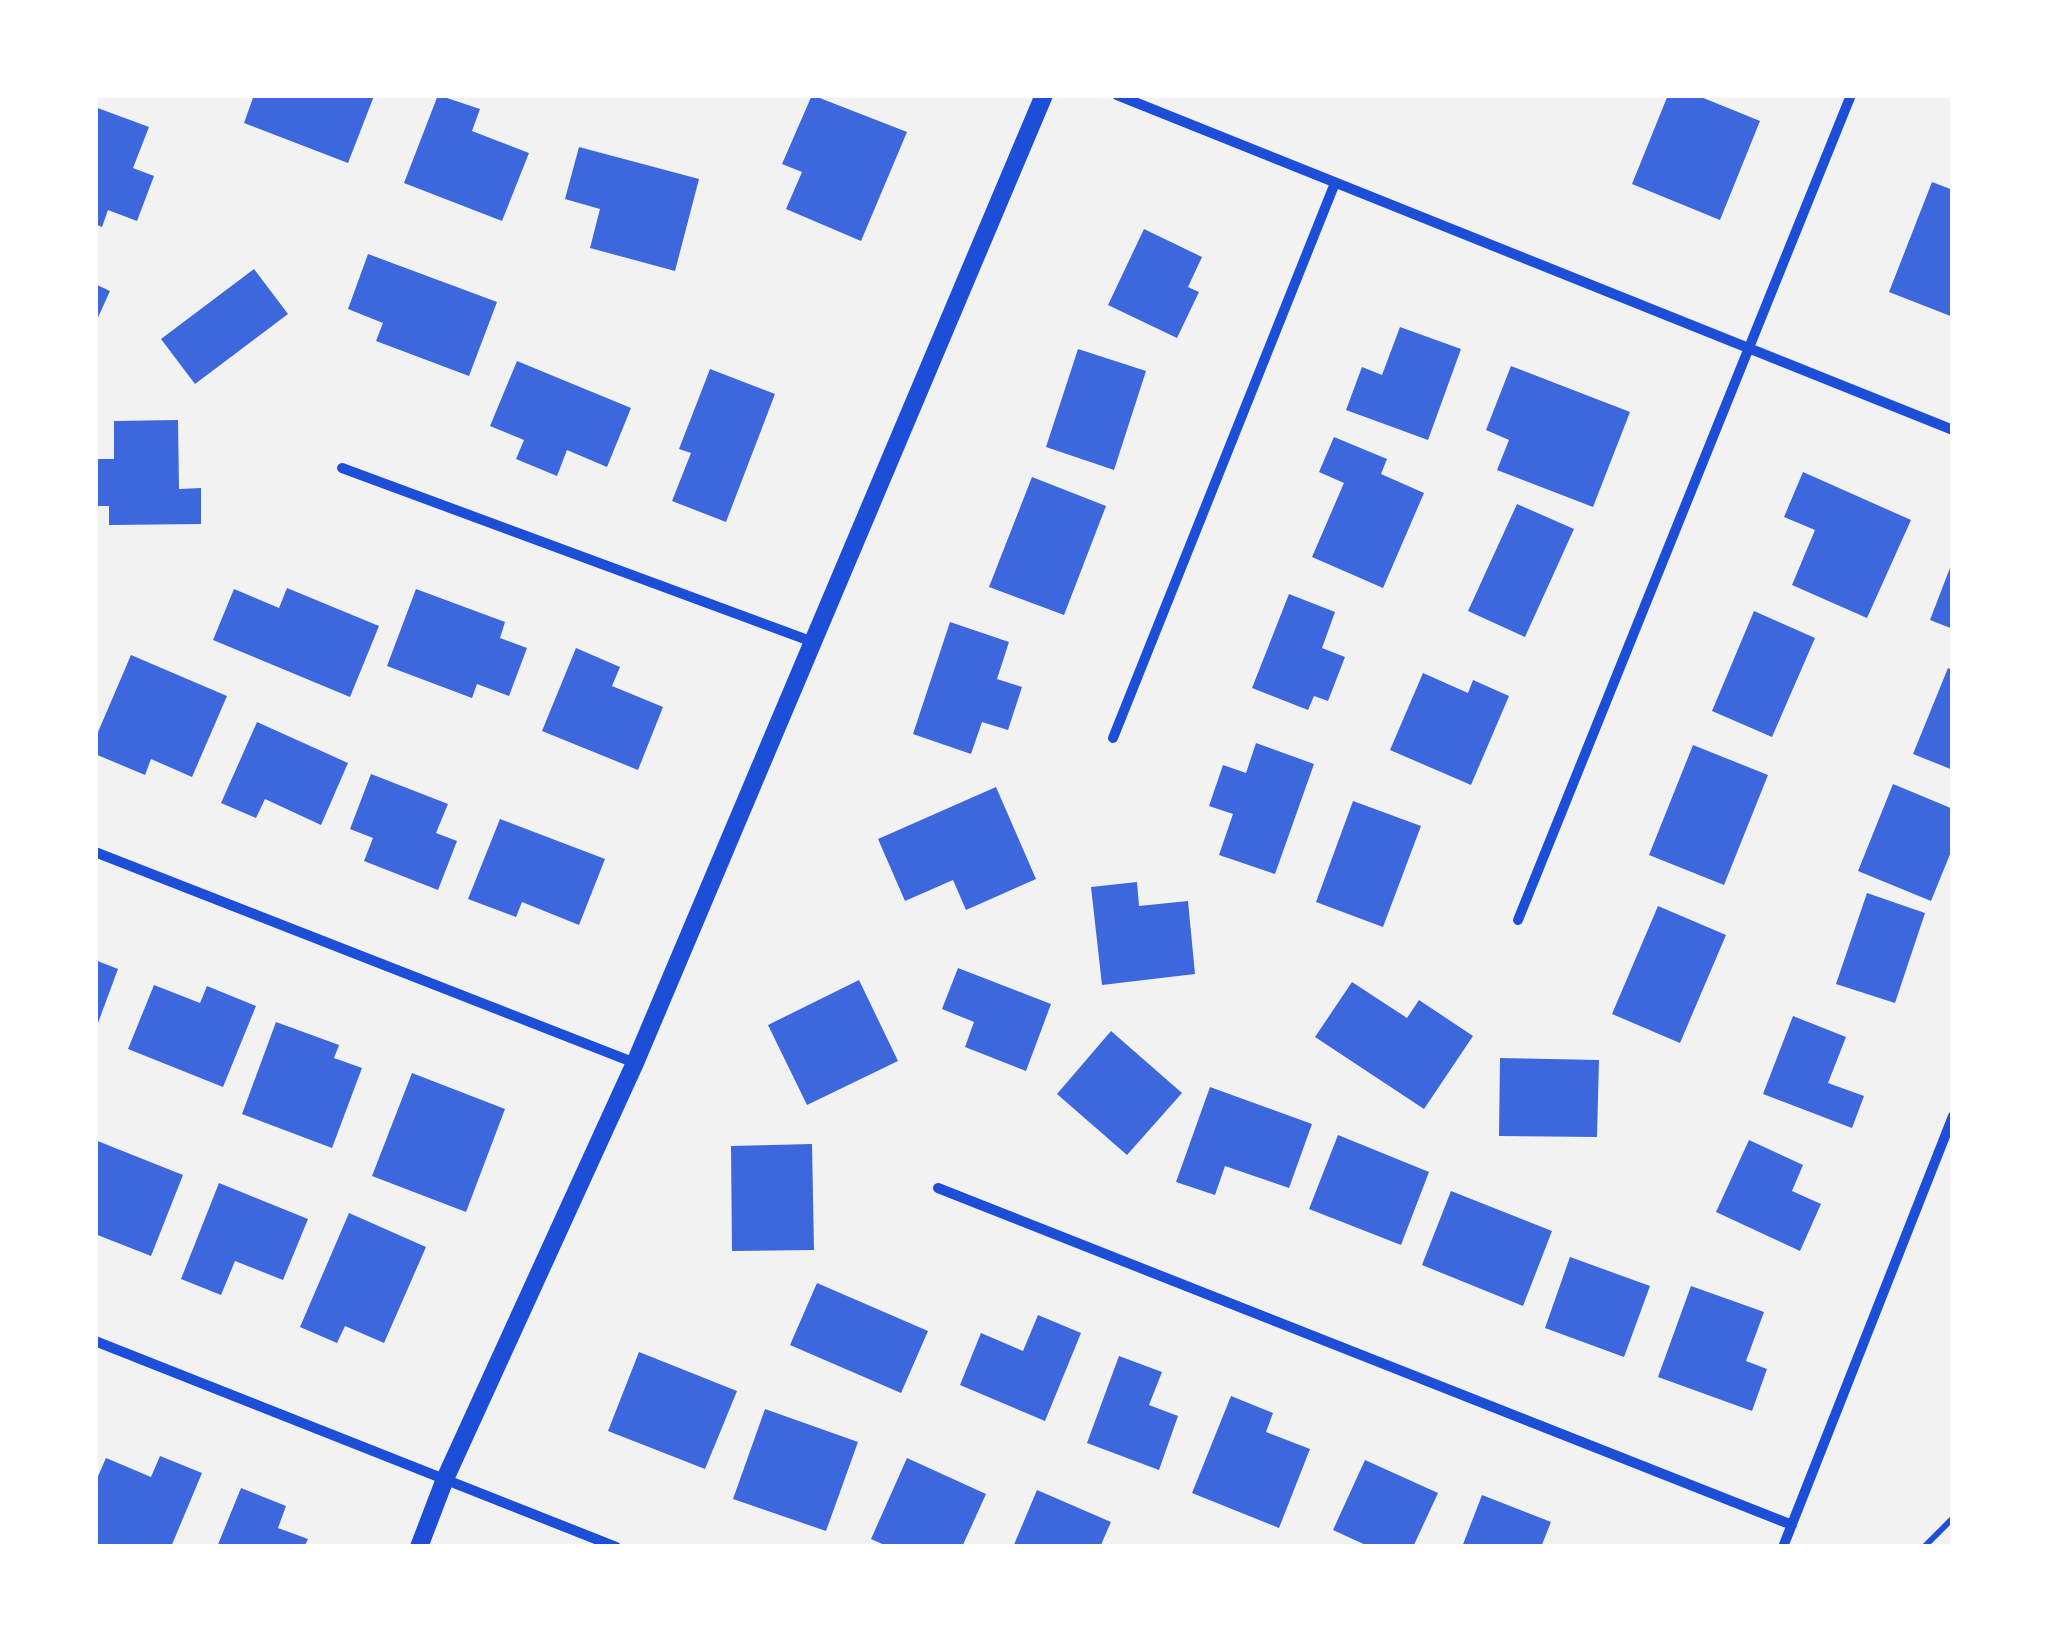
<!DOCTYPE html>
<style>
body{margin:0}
#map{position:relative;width:2048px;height:1642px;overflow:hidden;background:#f2f2f2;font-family:Figtree,sans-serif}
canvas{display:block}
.frame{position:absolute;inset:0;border:98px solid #fff;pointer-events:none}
</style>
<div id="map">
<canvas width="2048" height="1642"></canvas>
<div class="frame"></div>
</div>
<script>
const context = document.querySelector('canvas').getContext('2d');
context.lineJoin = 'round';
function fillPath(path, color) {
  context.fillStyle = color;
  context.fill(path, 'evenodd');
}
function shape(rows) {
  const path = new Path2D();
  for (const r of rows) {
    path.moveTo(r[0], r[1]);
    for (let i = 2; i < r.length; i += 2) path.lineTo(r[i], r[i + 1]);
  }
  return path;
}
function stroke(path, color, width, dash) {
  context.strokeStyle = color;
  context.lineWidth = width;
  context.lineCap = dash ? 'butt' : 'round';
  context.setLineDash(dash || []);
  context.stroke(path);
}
fillPath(shape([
 [254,95,372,95,374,96,348,163,244,123],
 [438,95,480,109,472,131,529,153,502,221,404,183],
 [812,95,907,132,861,241,786,209,802,172,782,164],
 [1668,95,1696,95,1760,121,1720,220,1632,184],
 [95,107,149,127,133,168,154,176,137,221,108,210,102,227,95,224],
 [579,147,699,179,675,271,590,248,600,209,565,199],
 [1932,182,1953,190,1953,317,1889,292],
 [1144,229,1202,257,1188,287,1199,292,1177,338,1108,305],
 [368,254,497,302,469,376,376,341,383,323,348,309],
 [254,269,288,314,195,384,161,339],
 [95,284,110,291,95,324],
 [1400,327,1461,349,1428,440,1346,410,1362,367,1382,375],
 [1078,349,1146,371,1114,470,1046,447],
 [517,361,631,408,607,467,567,450,557,476,516,459,524,440,490,426],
 [1511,366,1630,412,1593,507,1497,470,1509,440,1486,430],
 [710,369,775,394,726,522,672,501,691,453,679,449],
 [178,420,179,489,201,488,201,524,109,525,109,506,95,506,95,459,114,459,114,421],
 [1334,437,1387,459,1381,474,1424,493,1383,588,1312,557,1344,483,1319,472],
 [1803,472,1911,520,1867,618,1792,585,1815,530,1784,517],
 [1032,477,1106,506,1064,615,989,587],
 [1517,504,1574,529,1525,637,1468,611],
 [1953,560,1953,629,1930,620],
 [287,588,379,626,350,697,213,640,234,589,279,608],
 [416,589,505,622,500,638,527,648,509,696,477,684,472,698,387,666],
 [1289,594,1335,612,1322,648,1345,657,1328,701,1314,696,1308,710,1252,688],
 [1754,611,1815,638,1772,737,1712,711],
 [950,622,1009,642,997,679,1022,687,1008,730,982,722,971,754,913,734],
 [576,648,620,667,612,686,663,707,638,770,542,731],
 [131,655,227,696,192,777,151,759,145,775,95,754,95,739],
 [1948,668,1953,670,1953,770,1913,754],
 [1423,673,1468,693,1473,680,1509,696,1471,785,1390,750],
 [257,722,348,763,321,825,265,799,256,818,221,803],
 [1256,743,1314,764,1275,874,1219,855,1233,814,1209,806,1223,765,1246,773],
 [1693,745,1768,775,1724,885,1649,855],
 [371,774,448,804,436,833,457,841,438,890,364,861,373,838,350,829],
 [1893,784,1953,809,1953,847,1931,901,1858,871],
 [996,787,1036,879,966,910,953,880,905,901,878,839],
 [1353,801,1421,826,1383,927,1316,902],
 [500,819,605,859,579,925,522,902,516,917,468,899],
 [1137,882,1139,906,1188,901,1195,974,1102,985,1091,887],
 [1867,893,1925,913,1895,1003,1836,984],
 [1658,906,1726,935,1680,1043,1612,1014],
 [95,960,118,969,95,1031],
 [958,968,1051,1004,1026,1071,965,1047,974,1022,942,1009],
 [859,980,898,1061,807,1105,768,1025],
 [1352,982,1407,1018,1419,1000,1473,1036,1424,1109,1315,1037],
 [154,985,200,1003,207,986,256,1006,223,1087,128,1049],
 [1793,1016,1846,1037,1828,1083,1864,1096,1852,1128,1763,1094],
 [276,1022,339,1045,334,1058,362,1068,332,1148,242,1114],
 [1111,1031,1182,1093,1127,1155,1057,1094],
 [1500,1058,1599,1060,1597,1137,1499,1136],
 [412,1073,505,1109,466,1212,372,1176],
 [1210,1087,1312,1124,1289,1188,1225,1166,1215,1195,1176,1182],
 [1338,1135,1429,1172,1401,1245,1309,1209],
 [95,1140,183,1175,151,1256,95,1234],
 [1749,1140,1803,1165,1792,1191,1821,1204,1800,1251,1716,1212],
 [812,1144,814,1250,732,1251,731,1146],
 [219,1183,308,1219,283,1280,235,1261,221,1295,181,1279],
 [1451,1191,1552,1231,1523,1306,1422,1265],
 [349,1213,426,1247,384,1343,345,1326,337,1343,300,1327],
 [1570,1257,1650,1286,1624,1357,1545,1328],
 [817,1283,928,1331,901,1393,790,1345],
 [1691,1286,1764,1312,1746,1361,1767,1369,1752,1411,1658,1377],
 [1038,1315,1081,1333,1045,1421,960,1385,981,1333,1023,1351],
 [639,1352,737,1391,705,1469,608,1431],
 [1119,1356,1162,1372,1149,1405,1178,1416,1159,1470,1087,1443],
 [1231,1396,1273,1413,1266,1432,1310,1449,1279,1528,1192,1493],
 [765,1409,858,1442,826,1531,733,1499],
 [160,1456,202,1473,171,1547,95,1545,95,1483,106,1458,151,1477],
 [907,1458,986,1494,962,1547,889,1547,871,1539],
 [1365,1460,1438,1493,1413,1547,1370,1547,1333,1530],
 [241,1488,286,1506,278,1528,308,1539,304,1547,217,1547],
 [1037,1490,1111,1522,1100,1547,1013,1547],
 [1482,1495,1551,1522,1541,1547,1462,1547]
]), '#3d67dc');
stroke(shape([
 [1924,1547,1953,1518]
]), '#1d4ed8', 6);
stroke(shape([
 [1117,95,1953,430],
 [342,468,813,642],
 [1113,738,1335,183],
 [95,852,635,1063],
 [1518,920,1851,95],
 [938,1188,1792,1525],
 [95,1341,616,1547],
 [1783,1547,1953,1116]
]), '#1d4ed8', 10);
stroke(shape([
 [419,1547,445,1479,635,1063,1044,95]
]), '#1d4ed8', 18);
</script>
